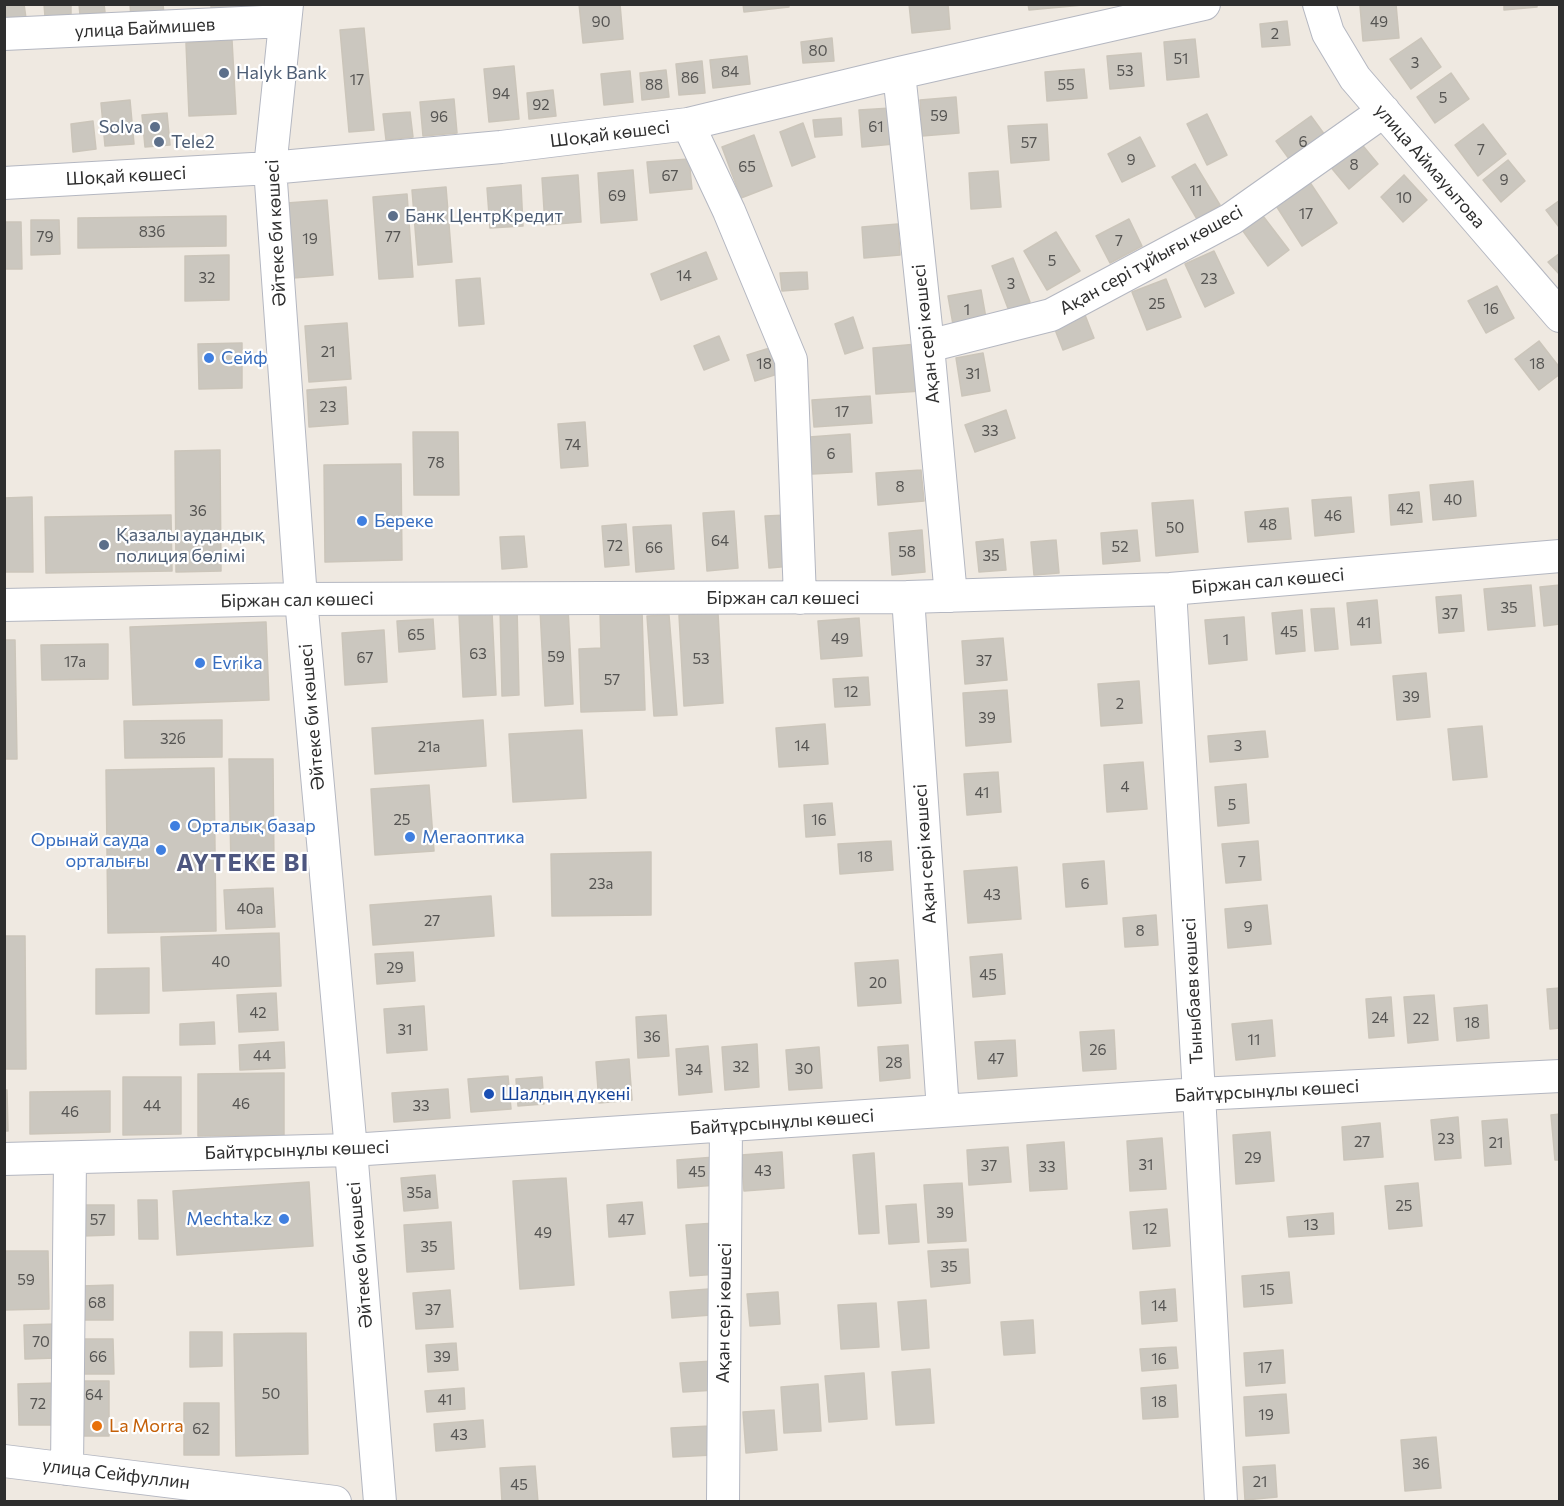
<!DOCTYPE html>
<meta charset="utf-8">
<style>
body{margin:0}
#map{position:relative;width:1564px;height:1506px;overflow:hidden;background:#efe9e1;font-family:Commissioner,sans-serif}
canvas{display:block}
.frame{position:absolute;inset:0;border:6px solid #2e2e2e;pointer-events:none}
</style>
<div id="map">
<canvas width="1564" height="1506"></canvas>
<div class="frame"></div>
</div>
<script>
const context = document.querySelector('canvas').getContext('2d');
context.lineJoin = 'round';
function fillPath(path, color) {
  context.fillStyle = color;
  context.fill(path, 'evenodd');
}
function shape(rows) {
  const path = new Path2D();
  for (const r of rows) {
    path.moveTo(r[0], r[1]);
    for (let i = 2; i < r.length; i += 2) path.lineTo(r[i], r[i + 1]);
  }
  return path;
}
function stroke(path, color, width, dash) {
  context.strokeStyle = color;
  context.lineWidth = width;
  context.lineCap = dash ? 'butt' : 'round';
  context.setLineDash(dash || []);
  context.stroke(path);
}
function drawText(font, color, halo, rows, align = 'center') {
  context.font = font + ' Commissioner,sans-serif';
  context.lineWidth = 4.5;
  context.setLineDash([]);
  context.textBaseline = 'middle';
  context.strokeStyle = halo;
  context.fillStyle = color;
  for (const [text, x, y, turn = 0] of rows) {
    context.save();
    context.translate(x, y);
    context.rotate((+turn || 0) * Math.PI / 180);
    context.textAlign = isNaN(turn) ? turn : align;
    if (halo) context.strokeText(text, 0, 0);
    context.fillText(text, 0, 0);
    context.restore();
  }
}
const building = shape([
 [4,4,24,4,26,18,4,20,4,4],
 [44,4,71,4,71,14,45,17,44,4],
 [79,4,104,4,105,12,80,15,79,4],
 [130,4,163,4,164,15,131,18,130,4],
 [211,4,241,4,241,7,211,10,211,4],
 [579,4,620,4,623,39,583,43,579,4],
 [743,4,789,4,789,7,744,12,743,4],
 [909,4,948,4,950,29,912,33,909,4],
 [1028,4,1083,4,1083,5,1029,10,1028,4],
 [1379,4,1396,4,1399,38,1363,41,1360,6,1379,4],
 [1504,4,1537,4,1537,7,1504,10,1504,4],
 [1287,21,1290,45,1262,47,1260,24,1287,21],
 [364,28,374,130,349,132,340,30,364,28],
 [832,38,834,61,803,63,801,42,832,38],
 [1421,38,1441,67,1411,89,1390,59,1421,38],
 [1195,39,1199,77,1167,80,1164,42,1195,39],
 [232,40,236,114,189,116,186,43,232,40],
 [1141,53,1144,86,1110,89,1107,56,1141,53],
 [747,56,750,84,713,88,710,60,747,56],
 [702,61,705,93,679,95,676,64,702,61],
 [514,66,519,119,489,122,484,69,514,66],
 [1084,69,1087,98,1047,101,1045,72,1084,69],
 [666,70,669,97,642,100,640,73,666,70],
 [630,71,633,102,604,105,601,74,630,71],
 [1451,73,1469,99,1435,123,1417,97,1451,73],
 [553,90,556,116,529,119,527,93,553,90],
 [956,97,959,133,922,136,920,100,956,97],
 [454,99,457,133,423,136,420,102,454,99],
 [130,100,134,144,105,146,101,103,130,100],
 [891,108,894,144,862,147,859,110,891,108],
 [410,112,413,137,386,140,383,114,410,112],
 [167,113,170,145,145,147,142,115,167,113],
 [1207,114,1227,155,1207,165,1187,124,1207,114],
 [1311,116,1330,142,1295,167,1276,141,1311,116],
 [841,118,842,135,815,137,813,120,841,118],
 [93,121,96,149,73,152,71,124,93,121],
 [803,123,815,157,792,166,780,132,803,123],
 [1047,124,1049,160,1011,163,1008,126,1047,124],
 [1483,124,1506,154,1478,176,1455,145,1483,124],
 [754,135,772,186,741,198,722,147,754,135],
 [1140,137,1155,166,1122,182,1108,154,1140,137],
 [1359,141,1378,164,1349,189,1329,165,1359,141],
 [689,159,692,189,650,193,647,162,689,159],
 [1508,160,1525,181,1501,202,1483,180,1508,160],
 [1195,164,1220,205,1197,219,1172,177,1195,164],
 [633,170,637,220,601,223,598,173,633,170],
 [998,171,1001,207,971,209,969,173,998,171],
 [578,175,581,222,545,225,542,178,578,175],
 [1404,175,1427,200,1403,222,1381,197,1404,175],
 [1309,181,1337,223,1302,246,1275,204,1309,181],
 [521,185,523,226,490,228,487,188,521,185],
 [446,187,452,262,418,265,412,190,446,187],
 [407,194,413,277,379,279,373,197,407,194],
 [327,200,333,275,293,278,287,203,327,200],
 [1560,200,1560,227,1559,227,1546,210,1560,200],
 [226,216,226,246,78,248,78,218,226,216],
 [1263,216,1289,250,1268,266,1243,231,1263,216],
 [1129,219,1142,246,1110,263,1096,236,1129,219],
 [31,220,59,220,60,254,31,255,31,220],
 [4,222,21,222,22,269,4,269,4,222],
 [898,224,900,255,864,258,862,227,898,224],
 [1056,232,1080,271,1047,290,1024,251,1056,232],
 [1214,251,1234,293,1205,307,1185,264,1214,251],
 [706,252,717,279,661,300,651,274,706,252],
 [1560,253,1560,275,1548,262,1560,253],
 [229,255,229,300,185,301,185,256,229,255],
 [1013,258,1030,302,1009,311,992,266,1013,258],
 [807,272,808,289,782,291,780,273,807,272],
 [480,278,484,324,459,326,456,280,480,278],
 [1166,279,1181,317,1147,330,1132,292,1166,279],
 [1497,286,1514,318,1486,333,1468,301,1497,286],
 [981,290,987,324,954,330,948,296,981,290],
 [1085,315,1094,338,1063,350,1054,327,1085,315],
 [853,317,863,348,845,354,835,324,853,317],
 [347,323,351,379,309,382,305,326,347,323],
 [719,336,729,360,704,370,694,346,719,336],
 [1539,341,1560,368,1560,374,1539,390,1515,359,1539,341],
 [242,343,242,388,199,389,198,344,242,343],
 [917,344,921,391,876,394,873,348,917,344],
 [773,347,781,373,755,381,747,355,773,347],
 [983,353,990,391,962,396,956,358,983,353],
 [346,387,348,424,309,427,307,390,346,387],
 [870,396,872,423,814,427,812,400,870,396],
 [1006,410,1015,438,975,452,965,425,1006,410],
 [585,422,588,466,561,468,558,424,585,422],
 [413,432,458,432,459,495,414,495,413,432],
 [850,434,852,472,812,474,809,437,850,434],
 [220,450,221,571,176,572,175,451,220,450],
 [401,464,402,560,325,562,324,465,401,464],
 [921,470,924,501,878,505,876,473,921,470],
 [1473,481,1476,516,1433,520,1430,485,1473,481],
 [1419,492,1422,522,1391,525,1389,495,1419,492],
 [32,497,33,572,4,572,4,498,32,497],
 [1351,497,1354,532,1315,536,1312,500,1351,497],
 [1193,500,1198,552,1156,556,1152,503,1193,500],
 [1288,508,1291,539,1248,542,1245,512,1288,508],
 [734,511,738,568,707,571,703,513,734,511],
 [171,515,172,571,46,573,45,517,171,515],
 [788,515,792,566,769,568,765,516,788,515],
 [626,524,629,565,605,567,602,526,626,524],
 [671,525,674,569,636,572,633,527,671,525],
 [922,530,925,572,892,575,889,533,922,530],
 [1137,530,1140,561,1103,564,1101,533,1137,530],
 [524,536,527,567,502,569,500,537,524,536],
 [1003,539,1006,570,979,572,976,542,1003,539],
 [1056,540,1059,573,1034,575,1031,542,1056,540],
 [1531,585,1535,626,1488,630,1484,589,1531,585],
 [1560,585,1560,624,1544,626,1540,587,1560,585],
 [1461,595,1464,631,1439,633,1436,597,1461,595],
 [1377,600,1381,643,1351,645,1347,603,1377,600],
 [500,606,517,606,519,695,502,696,500,606],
 [568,608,573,704,545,706,540,609,568,608],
 [1334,608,1338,649,1315,651,1311,609,1334,608],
 [642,610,645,710,581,712,579,649,601,648,600,611,642,610],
 [1302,610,1305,651,1276,654,1272,613,1302,610],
 [492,612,496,695,463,697,459,614,492,612],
 [718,613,723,703,684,706,679,615,718,613],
 [669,615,677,715,654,716,647,616,669,615],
 [1244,617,1247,660,1209,664,1205,620,1244,617],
 [859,618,862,656,821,659,818,621,859,618],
 [433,619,435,649,399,652,397,621,433,619],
 [266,622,269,700,133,705,130,627,266,622],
 [384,630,387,682,345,685,342,633,384,630],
 [1003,638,1007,680,965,684,962,641,1003,638],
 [4,640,15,640,17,759,4,759,4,640],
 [108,644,108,679,42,680,41,645,108,644],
 [1426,673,1430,717,1397,720,1393,676,1426,673],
 [868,677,870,705,835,707,833,679,868,677],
 [1139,681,1142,723,1101,726,1098,684,1139,681],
 [1007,690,1011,742,966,746,963,693,1007,690],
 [222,720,222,757,125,758,124,721,222,720],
 [483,720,486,766,375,774,372,728,483,720],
 [825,724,828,764,779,767,776,728,825,724],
 [1482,726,1487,777,1453,780,1448,729,1482,726],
 [582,730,586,798,513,802,509,734,582,730],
 [1265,731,1268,757,1210,762,1208,736,1265,731],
 [229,759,273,759,274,867,231,868,229,759],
 [1143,762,1147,809,1107,812,1104,765,1143,762],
 [214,768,216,931,108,933,106,770,214,768],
 [998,772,1001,812,967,815,964,774,998,772],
 [1246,784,1249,823,1218,826,1215,787,1246,784],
 [429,785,434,851,375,855,371,789,429,785],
 [832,803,835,835,806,837,804,805,832,803],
 [891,841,893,870,840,874,838,844,891,841],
 [1258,841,1261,880,1226,883,1222,844,1258,841],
 [651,852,651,915,552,916,551,854,651,852],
 [1104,861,1107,904,1066,907,1063,864,1104,861],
 [1017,867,1021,919,968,923,964,871,1017,867],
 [273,888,275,927,226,929,224,890,273,888],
 [491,896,494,936,373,945,370,905,491,896],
 [1267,905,1271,944,1228,948,1225,909,1267,905],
 [1156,915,1158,945,1125,947,1123,918,1156,915],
 [279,933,281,986,163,991,161,937,279,933],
 [4,936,25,936,26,1069,4,1069,4,936],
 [413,952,415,981,377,984,375,954,413,952],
 [1002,954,1005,994,973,997,970,957,1002,954],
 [898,960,901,1003,858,1006,855,963,898,960],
 [149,968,149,1013,96,1014,96,969,149,968],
 [1560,988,1560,1028,1550,1029,1547,989,1560,988],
 [276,993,278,1030,239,1032,237,995,276,993],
 [1434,995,1438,1040,1408,1043,1404,997,1434,995],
 [1391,997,1394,1036,1369,1038,1366,999,1391,997],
 [1487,1005,1489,1038,1457,1041,1454,1008,1487,1005],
 [424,1006,427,1050,387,1053,384,1009,424,1006],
 [666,1015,669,1056,638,1058,636,1017,666,1015],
 [1272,1020,1275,1056,1236,1060,1232,1024,1272,1020],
 [214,1022,215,1044,180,1045,180,1024,214,1022],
 [1114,1030,1116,1069,1083,1071,1080,1032,1114,1030],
 [1015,1040,1017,1076,978,1079,975,1042,1015,1040],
 [284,1042,285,1068,240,1070,239,1045,284,1042],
 [757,1044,759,1087,725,1090,722,1047,757,1044],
 [908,1045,910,1078,880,1081,878,1047,908,1045],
 [708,1046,712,1092,679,1095,676,1049,708,1046],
 [819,1047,822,1088,789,1090,786,1050,819,1047],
 [629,1059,632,1100,599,1103,596,1062,629,1059],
 [284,1073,284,1135,198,1136,198,1074,284,1073],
 [508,1076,511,1109,471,1112,468,1079,508,1076],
 [123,1077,181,1077,181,1134,123,1135,123,1077],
 [542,1077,544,1104,518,1106,516,1079,542,1077],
 [448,1089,450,1118,394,1122,392,1093,448,1089],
 [4,1090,7,1090,8,1131,4,1131,4,1090],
 [110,1091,110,1132,30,1134,30,1092,110,1091],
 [1560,1114,1560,1160,1555,1160,1551,1115,1560,1114],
 [1458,1117,1461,1158,1435,1160,1431,1120,1458,1117],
 [1507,1119,1511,1164,1485,1166,1482,1121,1507,1119],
 [1380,1123,1383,1157,1344,1160,1342,1127,1380,1123],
 [1270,1132,1274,1181,1236,1184,1233,1135,1270,1132],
 [1162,1138,1166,1189,1130,1191,1127,1141,1162,1138],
 [1064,1142,1067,1189,1030,1191,1027,1145,1064,1142],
 [1008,1147,1011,1182,969,1185,967,1150,1008,1147],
 [782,1152,784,1188,744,1191,741,1155,782,1152],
 [874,1153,879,1233,859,1234,853,1155,874,1153],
 [715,1157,717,1185,678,1188,677,1160,715,1157],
 [435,1175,438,1208,404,1211,401,1178,435,1175],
 [566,1178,574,1285,520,1289,513,1181,566,1178],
 [309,1182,313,1246,177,1255,173,1191,309,1182],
 [962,1183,966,1241,928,1243,924,1185,962,1183],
 [1418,1183,1422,1226,1389,1229,1385,1186,1418,1183],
 [138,1200,157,1200,158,1239,139,1239,138,1200],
 [642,1202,645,1234,609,1237,607,1205,642,1202],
 [916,1204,919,1242,889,1244,886,1206,916,1204],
 [81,1205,114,1205,114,1235,82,1236,81,1205],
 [1167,1209,1170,1246,1133,1249,1130,1212,1167,1209],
 [1333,1213,1334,1234,1289,1237,1287,1217,1333,1213],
 [451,1222,454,1269,407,1272,404,1225,451,1222],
 [716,1223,719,1274,690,1276,686,1225,716,1223],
 [968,1249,970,1283,931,1287,928,1251,968,1249],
 [4,1251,48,1251,49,1309,4,1310,4,1251],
 [1289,1272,1292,1303,1244,1307,1242,1276,1289,1272],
 [113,1285,113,1320,82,1320,81,1286,113,1285],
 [709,1289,711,1315,672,1318,670,1292,709,1289],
 [1175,1289,1177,1321,1142,1324,1140,1292,1175,1289],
 [450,1290,453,1327,416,1329,413,1293,450,1290],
 [778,1292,780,1324,750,1326,747,1294,778,1292],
 [926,1300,929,1348,902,1350,898,1302,926,1300],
 [876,1303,879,1347,841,1349,838,1305,876,1303],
 [1033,1320,1035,1353,1004,1355,1001,1322,1033,1320],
 [56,1324,56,1358,25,1359,24,1325,56,1324],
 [190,1332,222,1332,222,1366,190,1367,190,1332],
 [306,1333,308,1454,236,1456,234,1334,306,1333],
 [82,1339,113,1339,114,1374,82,1374,82,1339],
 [456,1343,458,1370,428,1372,426,1345,456,1343],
 [1176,1347,1178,1368,1142,1371,1140,1349,1176,1347],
 [1283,1350,1285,1383,1246,1386,1244,1353,1283,1350],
 [714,1361,716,1390,683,1392,680,1363,714,1361],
 [930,1369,934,1423,896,1425,892,1372,930,1369],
 [864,1373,867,1419,829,1422,825,1376,864,1373],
 [79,1381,109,1381,109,1436,80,1436,79,1381],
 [57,1383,58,1425,19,1425,18,1384,57,1383],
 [818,1384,821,1431,784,1433,781,1387,818,1384],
 [1176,1385,1178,1417,1143,1419,1141,1388,1176,1385],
 [464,1388,465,1409,427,1412,425,1391,464,1388],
 [1286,1394,1289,1433,1246,1436,1244,1397,1286,1394],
 [184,1403,219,1403,219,1455,184,1455,184,1403],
 [774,1410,777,1450,746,1453,743,1412,774,1410],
 [483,1420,485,1447,436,1451,434,1424,483,1420],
 [710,1426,712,1455,673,1457,671,1428,710,1426],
 [1436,1437,1441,1488,1405,1491,1401,1440,1436,1437],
 [1275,1465,1277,1497,1245,1500,1243,1467,1275,1465],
 [535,1466,538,1502,502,1502,500,1468,535,1466]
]);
fillPath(building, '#cbc7bf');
stroke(building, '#cbc5ba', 1.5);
const minor = shape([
 [287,4,270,168,301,599,351,1150,380,1502],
 [1319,4,1328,33,1355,78,1560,316],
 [4,34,285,21],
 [899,73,928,346,951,596],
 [688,124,729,211,791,360,800,598],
 [4,183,270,168,501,147,688,124,899,73,1204,4],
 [928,346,1051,315,1231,219,1384,111],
 [1170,589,1199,1094,1221,1502],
 [908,597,943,1111],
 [4,605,301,599,908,597,1170,589,1560,556],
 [4,1159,351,1150,1199,1094,1560,1076],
 [4,1461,335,1502],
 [67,1469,70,1158],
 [723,1502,726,1125]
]);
stroke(minor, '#b4b7c1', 34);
stroke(minor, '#fff', 32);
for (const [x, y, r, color] of [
 [224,73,6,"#5c6f8a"],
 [155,127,6,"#5c6f8a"],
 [159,142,6,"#5c6f8a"],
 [393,216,6,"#5c6f8a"],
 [209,358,6,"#3f7fe0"],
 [362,521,6,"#3f7fe0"],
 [104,545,6,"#5c6f8a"],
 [200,663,6,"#3f7fe0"],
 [175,826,6,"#3f7fe0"],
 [410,837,6,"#3f7fe0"],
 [161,850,6,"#3f7fe0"],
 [489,1094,6,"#1a4fb4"],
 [284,1219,6,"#3f7fe0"],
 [97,1426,6,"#e8710a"]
]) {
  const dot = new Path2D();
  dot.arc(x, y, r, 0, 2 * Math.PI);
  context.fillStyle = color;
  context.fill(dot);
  stroke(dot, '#fff', 2);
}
drawText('15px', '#555452', null, [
 ["90",601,22],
 ["49",1379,22],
 ["2",1275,34],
 ["80",818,51],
 ["51",1181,59],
 ["3",1415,63],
 ["53",1125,71],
 ["84",730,72],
 ["86",690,78],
 ["17",357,80],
 ["88",654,85],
 ["55",1066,85],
 ["94",501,94],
 ["5",1443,98],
 ["92",541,105],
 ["59",939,116],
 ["96",439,117],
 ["61",876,127],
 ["6",1303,142],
 ["57",1029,143],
 ["7",1481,150],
 ["9",1131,160],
 ["8",1354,165],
 ["65",747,167],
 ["67",670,176],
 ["9",1504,180],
 ["11",1196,191],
 ["69",617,196],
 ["10",1404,198],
 ["17",1306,214],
 ["83б",152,232],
 ["79",45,237],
 ["77",393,237],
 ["19",310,239],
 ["7",1119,241],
 ["5",1052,261],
 ["14",684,276],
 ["32",207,278],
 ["23",1209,279],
 ["3",1011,284],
 ["25",1157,304],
 ["16",1491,309],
 ["1",967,310],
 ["21",328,352],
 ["18",764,364],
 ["18",1537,364],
 ["31",973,374],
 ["23",328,407],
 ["17",842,412],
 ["33",990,431],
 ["74",573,445],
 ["6",831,454],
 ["78",436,463],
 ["8",900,487],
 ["40",1453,500],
 ["42",1405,509],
 ["36",198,511],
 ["46",1333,516],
 ["48",1268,525],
 ["50",1175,528],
 ["64",720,541],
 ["72",615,546],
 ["52",1120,547],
 ["66",654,548],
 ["58",907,552],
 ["35",991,556],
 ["35",1509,608],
 ["37",1450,614],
 ["41",1364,623],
 ["45",1289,632],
 ["65",416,635],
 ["49",840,639],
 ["1",1226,640],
 ["63",478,654],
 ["59",556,657],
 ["67",365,658],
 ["53",701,659],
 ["37",984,661],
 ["17а",75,662],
 ["57",612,680],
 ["12",851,692],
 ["39",1411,697],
 ["2",1120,704],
 ["39",987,718],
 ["32б",173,739],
 ["14",802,746],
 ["3",1238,746],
 ["21а",429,747],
 ["4",1125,787],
 ["41",982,793],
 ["5",1232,805],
 ["25",402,820],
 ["16",819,820],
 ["18",865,857],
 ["7",1242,862],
 ["23а",601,884],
 ["6",1085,884],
 ["43",992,895],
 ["40а",250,909],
 ["27",432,921],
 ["9",1248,927],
 ["8",1140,931],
 ["40",221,962],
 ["29",395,968],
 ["45",988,975],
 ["20",878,983],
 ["42",258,1013],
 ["24",1380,1018],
 ["22",1421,1019],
 ["18",1472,1023],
 ["31",405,1030],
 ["36",652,1037],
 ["11",1254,1040],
 ["26",1098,1050],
 ["44",262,1056],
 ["47",996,1059],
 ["28",894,1063],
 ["32",741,1067],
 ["30",804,1069],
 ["34",694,1070],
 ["46",241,1104],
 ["44",152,1106],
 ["33",421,1106],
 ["46",70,1112],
 ["23",1446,1139],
 ["27",1362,1142],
 ["21",1496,1143],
 ["29",1253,1158],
 ["31",1146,1165],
 ["37",989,1166],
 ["33",1047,1167],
 ["43",763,1171],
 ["45",697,1172],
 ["35а",419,1193],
 ["25",1404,1206],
 ["39",945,1213],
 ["57",98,1220],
 ["47",626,1220],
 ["13",1311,1225],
 ["12",1150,1229],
 ["49",543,1233],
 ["35",429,1247],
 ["35",949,1267],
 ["59",26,1280],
 ["15",1267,1290],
 ["68",97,1303],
 ["14",1159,1306],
 ["37",433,1310],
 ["70",41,1342],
 ["66",98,1357],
 ["39",442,1357],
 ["16",1159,1359],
 ["17",1265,1368],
 ["50",271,1394],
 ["64",94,1395],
 ["41",445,1400],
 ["18",1159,1402],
 ["72",38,1404],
 ["19",1266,1415],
 ["62",201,1429],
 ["43",459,1435],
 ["36",1421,1464],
 ["21",1260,1482],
 ["45",519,1485]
]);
drawText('18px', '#2e2e2e', '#fff', [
 ["улица Баймишев",145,28,-3],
 ["Шоқай көшесі",610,134,-7],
 ["улица Аймауытова",1430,166,49],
 ["Шоқай көшесі",126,176,-3],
 ["Әйтеке би көшесі",276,233,-93],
 ["Ақан сері тұйығы көшесі",1151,260,-29],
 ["Ақан сері көшесі",926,334,-96],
 ["Біржан сал көшесі",1268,581,-5],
 ["Біржан сал көшесі",783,598],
 ["Біржан сал көшесі",297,600,-1],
 ["Әйтеке би көшесі",312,717,-95],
 ["Ақан сері көшесі",925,854,-94],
 ["Тыныбаев көшесі",1193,991,-93],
 ["Байтұрсынұлы көшесі",1267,1091,-3],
 ["Байтұрсынұлы көшесі",782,1122,-4],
 ["Байтұрсынұлы көшесі",297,1150,-2],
 ["Әйтеке би көшесі",360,1255,-95],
 ["Ақан сері көшесі",724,1313,-89],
 ["улица Сейфуллин",116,1474,7]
]);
drawText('18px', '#4e5e75', '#fff', [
 ["Halyk Bank",236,73],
 ["Solva",143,127,"right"],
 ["Tele2",171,142],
 ["Банк ЦентрКредит",405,216],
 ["Қазалы аудандық",116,535],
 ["полиция бөлімі",116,556]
], 'left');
drawText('18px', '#366cbe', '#fff', [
 ["Сейф",221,358],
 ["Береке",374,521],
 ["Evrika",212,663],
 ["Орталық базар",187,826],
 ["Мегаоптика",422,837],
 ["Орынай сауда",149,840,"right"],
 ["орталығы",149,861,"right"],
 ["Mechta.kz",272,1219,"right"]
], 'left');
drawText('18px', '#164399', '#fff', [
 ["Шалдың дүкені",501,1094]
], 'left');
drawText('18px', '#c56008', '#fff', [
 ["La Morra",109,1426]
], 'left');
context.letterSpacing = '1.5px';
drawText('bold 24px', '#4d5680', '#fff', [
 ["AYTEKE BI",243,863]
]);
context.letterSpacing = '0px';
</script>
